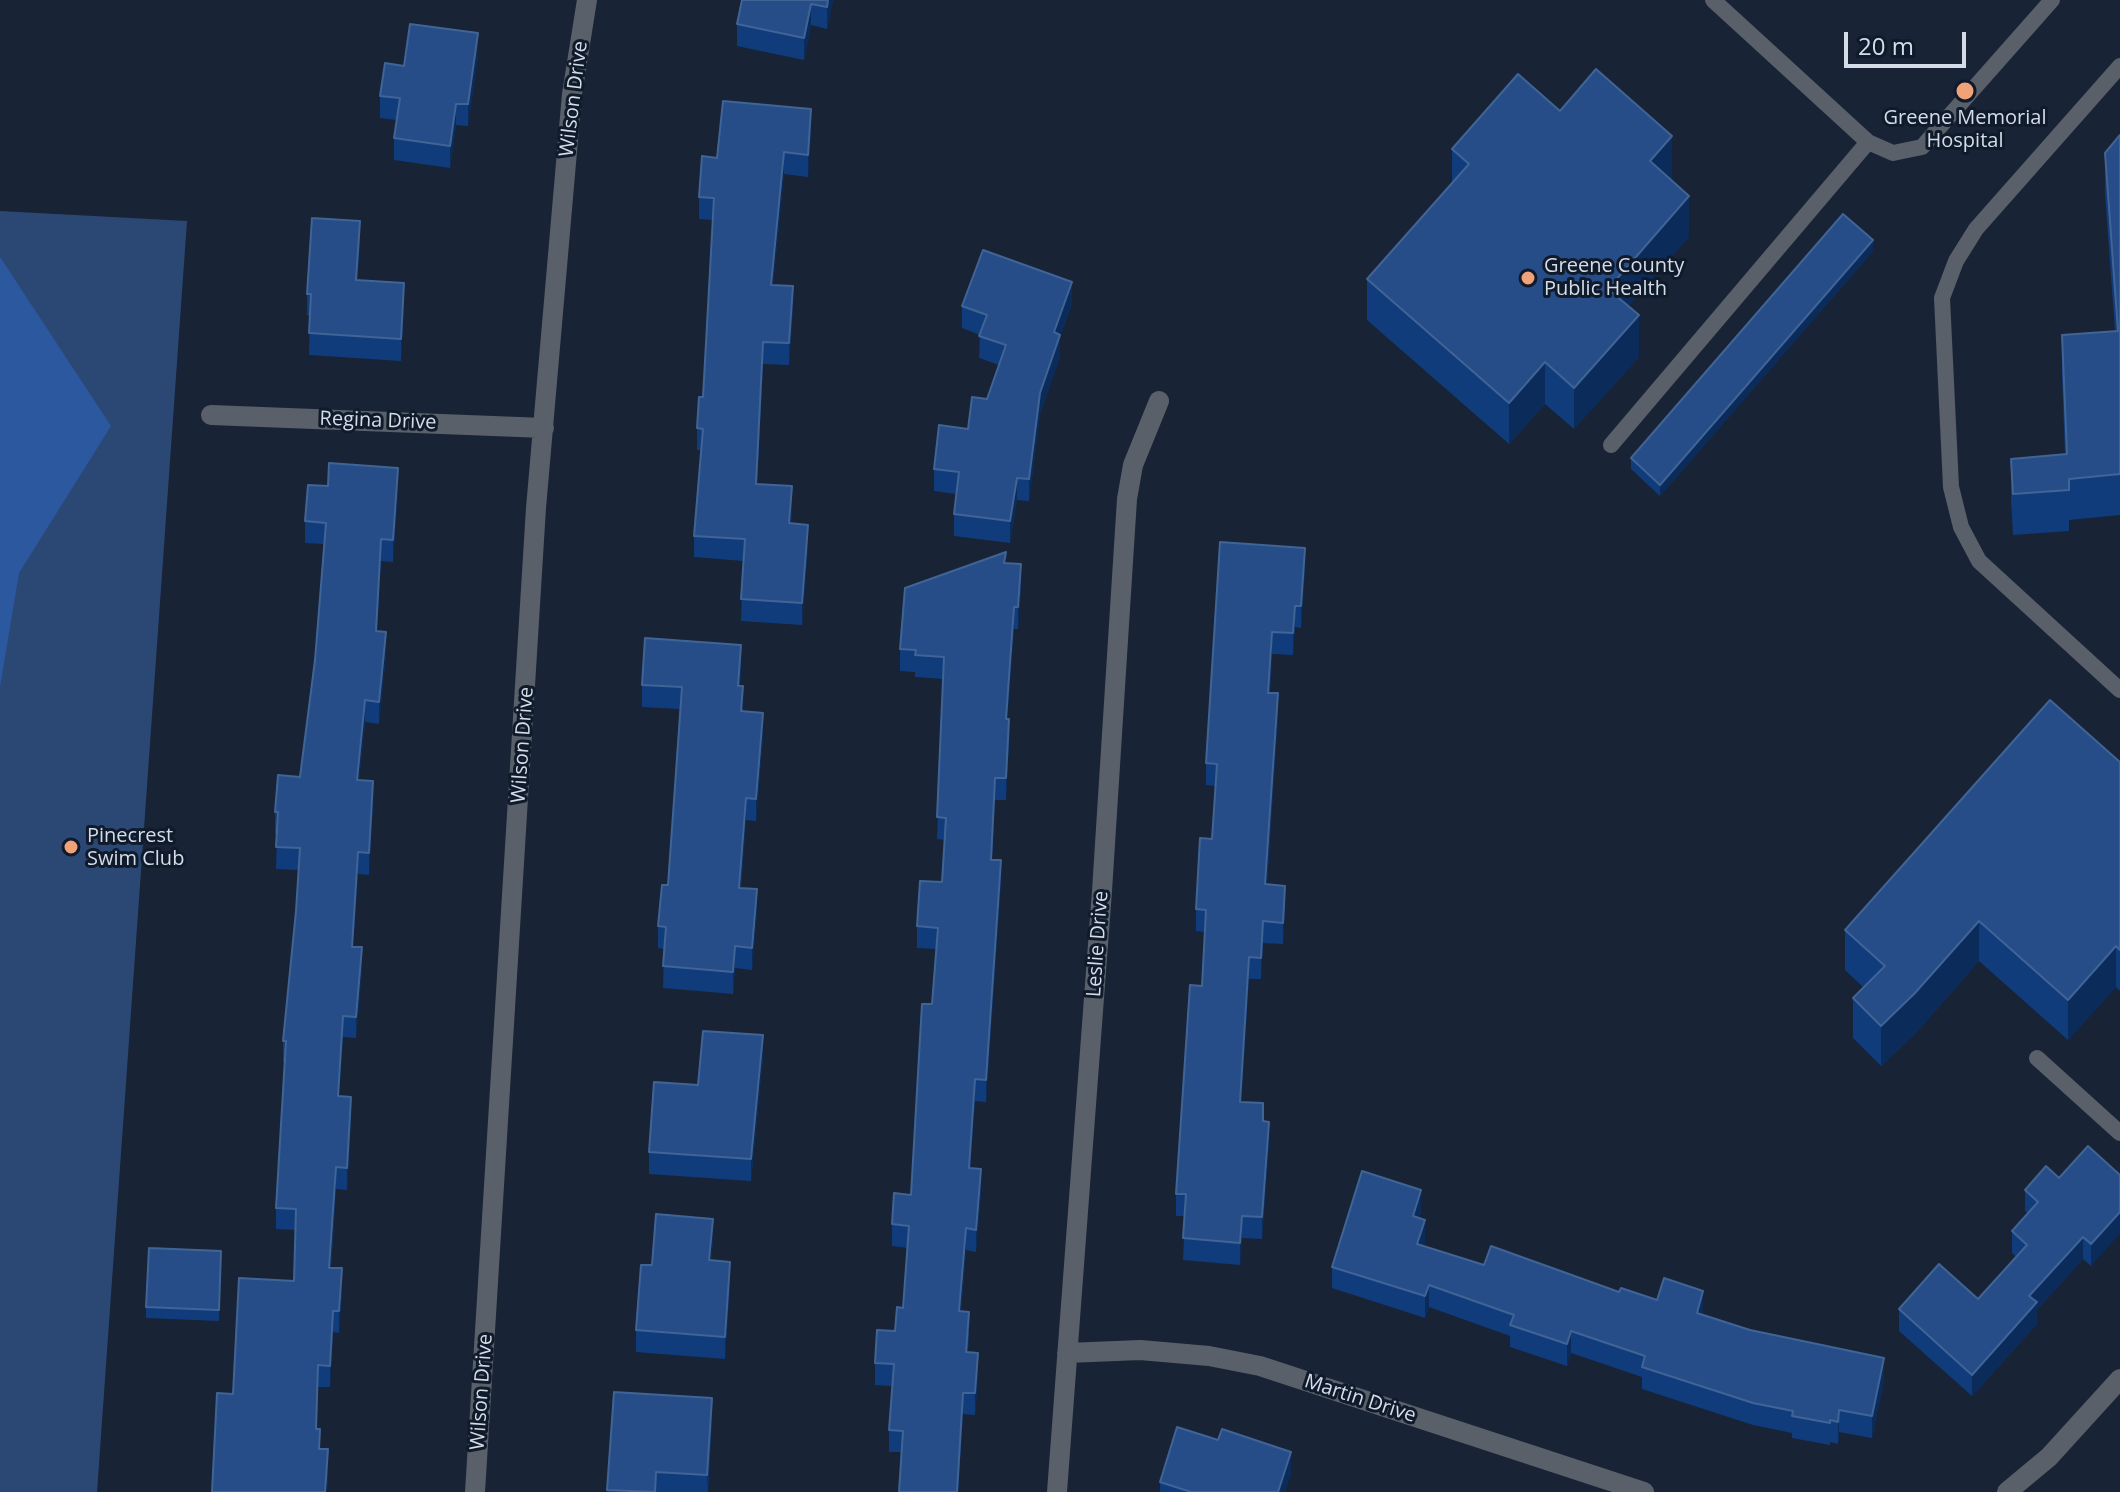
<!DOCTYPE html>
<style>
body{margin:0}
#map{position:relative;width:2120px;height:1492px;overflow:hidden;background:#182335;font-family:"Open Sans",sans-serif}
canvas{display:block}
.scale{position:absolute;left:1844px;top:32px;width:122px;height:36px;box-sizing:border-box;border:4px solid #d4dce8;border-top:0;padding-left:10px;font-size:24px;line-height:28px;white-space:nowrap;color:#d4dce8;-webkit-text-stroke:6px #0f1a2b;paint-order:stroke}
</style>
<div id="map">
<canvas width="2120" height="1492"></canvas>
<div class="scale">20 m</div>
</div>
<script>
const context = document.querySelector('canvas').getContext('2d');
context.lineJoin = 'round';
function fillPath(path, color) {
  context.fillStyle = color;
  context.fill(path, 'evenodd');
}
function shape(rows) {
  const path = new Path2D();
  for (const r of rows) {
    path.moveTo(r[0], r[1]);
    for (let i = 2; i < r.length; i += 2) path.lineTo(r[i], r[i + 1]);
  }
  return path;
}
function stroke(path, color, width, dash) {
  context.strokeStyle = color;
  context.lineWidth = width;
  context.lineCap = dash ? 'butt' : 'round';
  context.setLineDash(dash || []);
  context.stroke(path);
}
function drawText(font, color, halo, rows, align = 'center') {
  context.font = font + ' "Open Sans",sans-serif';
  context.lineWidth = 6;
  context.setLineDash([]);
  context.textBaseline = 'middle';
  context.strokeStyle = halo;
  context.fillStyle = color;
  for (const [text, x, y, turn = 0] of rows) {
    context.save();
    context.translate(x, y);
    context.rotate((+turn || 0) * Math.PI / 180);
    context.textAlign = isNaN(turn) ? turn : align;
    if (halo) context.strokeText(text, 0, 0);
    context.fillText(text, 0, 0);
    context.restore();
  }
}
fillPath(shape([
 [0,211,187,221,97,1492,0,1492]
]), '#2b4875');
fillPath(shape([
 [0,257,111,426,19,573,0,687]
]), '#2c589f');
stroke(shape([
 [1713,0,1868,142,1893,153,1922,147,2052,0],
 [2120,66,1976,229,1956,261,1942,298,1951,487,1961,527,1979,561,2120,690],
 [1611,445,1868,142],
 [2037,1058,2120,1133]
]), '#596069', 16);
stroke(shape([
 [211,415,544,428],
 [1067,1353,1140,1350,1209,1356,1260,1366,1644,1492],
 [475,1492,536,508,572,94,587,0],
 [1057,1492,1102,891,1127,499,1133,465,1159,401],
 [2007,1492,2049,1457,2120,1379]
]), '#596069', 20);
fillPath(shape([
 [742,0,833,0,827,29,811,25,804,60,737,46,737,24],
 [478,55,468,126,456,125,450,168,394,160,394,138,396,120,380,118,380,96,404,66],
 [1560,111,1672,177,1671,179,1689,237,1628,306,1639,357,1574,429,1545,404,1509,444,1367,320,1367,279,1452,182,1452,149],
 [811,131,808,177,784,174,773,285,793,308,789,365,763,364,757,484,792,508,791,523,808,546,802,625,741,621,743,561,694,557,694,536,701,450,697,450,697,428,703,397,713,220,699,219,699,197,717,158],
 [2120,135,2120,515,2069,520,2069,531,2013,535,2011,500,2011,459,2065,455,2062,376,2062,335,2115,331,2105,194,2105,153],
 [360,242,357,280,404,305,401,361,309,355,310,316,307,315,307,294],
 [1873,251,1660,496,1631,469,1631,458],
 [1072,304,1060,337,1060,357,1040,414,1029,501,1017,500,1010,543,954,536,954,514,956,494,934,491,934,469,968,429,987,399,999,365,979,358,980,335,962,328,962,306],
 [328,486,398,490,393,562,381,561,377,631,386,654,379,724,365,722,359,781,373,803,369,875,358,874,353,947,362,969,356,1038,343,1037,339,1096,351,1119,347,1190,336,1189,331,1268,342,1290,339,1333,333,1332,330,1387,318,1387,317,1429,320,1449,328,1471,327,1492,212,1492,233,1394,294,1281,295,1230,276,1229,276,1208,285,1063,283,1062,283,1041,296,911,298,870,276,869,277,834,275,834,275,812,300,777,315,660,324,544,305,543,305,521],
 [1220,542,1305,570,1301,628,1295,627,1293,655,1272,654,1270,693,1278,715,1267,884,1285,907,1283,944,1263,943,1261,979,1249,979,1241,1102,1263,1121,1269,1143,1262,1239,1242,1238,1240,1265,1183,1260,1185,1216,1176,1216,1176,1194,1202,986,1205,932,1196,931,1196,909,1212,839,1216,786,1206,785,1206,763],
 [1006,563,1021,586,1018,629,1014,629,1007,719,1009,741,1006,800,995,800,992,860,1001,882,986,1102,975,1101,970,1168,981,1191,976,1252,966,1250,961,1311,969,1333,968,1352,978,1375,975,1415,963,1414,958,1492,899,1492,902,1452,889,1452,889,1430,892,1386,875,1385,875,1363,895,1331,903,1308,908,1248,892,1246,892,1224,911,1195,932,1004,937,949,917,948,917,926,942,882,945,840,937,839,943,679,915,677,915,672,900,671,900,649],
 [741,667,740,686,743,711,763,735,756,821,746,820,741,888,757,911,752,970,735,968,733,994,663,988,664,949,658,948,658,926,668,885,680,709,642,707,642,685],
 [2120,762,2120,991,2116,987,2068,1040,1979,961,1915,1034,1881,1066,1853,1038,1853,998,1863,987,1845,970,1845,930],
 [763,1057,751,1181,649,1174,649,1152,698,1085],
 [2120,1175,2091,1266,2083,1259,2037,1310,2037,1324,1972,1396,1899,1331,1899,1309,1978,1299,2016,1257,2012,1253,2012,1231,2028,1214,2025,1211,2025,1190,2059,1178],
 [1421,1212,1419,1218,1425,1242,1423,1246,1484,1265,1657,1300,1703,1313,1703,1315,1884,1380,1872,1438,1839,1432,1838,1444,1830,1442,1830,1445,1792,1438,1792,1433,1753,1425,1642,1389,1642,1377,1571,1353,1567,1366,1510,1347,1510,1336,1429,1307,1425,1318,1332,1288,1332,1267],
 [713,1241,711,1261,730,1284,725,1359,636,1352,636,1330,652,1265],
 [221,1251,219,1321,146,1318,146,1307],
 [614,1392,712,1420,708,1492,607,1492],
 [1291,1473,1285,1492,1160,1492,1160,1482]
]), '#113c7b');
fillPath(shape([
 [828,0,833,0,827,29,827,7],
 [811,4,811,25,804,60,804,38],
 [478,33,478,55,468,126,468,104],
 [456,104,456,125,450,168,450,146],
 [811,109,811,131,808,177,808,155],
 [1672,136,1672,177,1650,202,1650,161],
 [784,152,784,174,771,307,771,285],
 [1689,196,1689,237,1608,330,1608,289],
 [360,221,360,242,356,302,356,280],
 [1873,240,1873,251,1660,496,1660,485],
 [1072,282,1072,304,1060,337,1060,357,1040,414,1029,501,1029,479,1040,393,1054,332],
 [404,283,404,305,401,361,401,339],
 [793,286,793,308,789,365,789,343],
 [1639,315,1639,357,1574,429,1574,388],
 [763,342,763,364,756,505,756,484],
 [1545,362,1545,404,1509,444,1509,403],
 [398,468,398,490,393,562,393,540],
 [1017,478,1017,500,1010,543,1010,521],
 [792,486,792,508,789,545,789,523],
 [808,525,808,546,802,625,802,603],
 [381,539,381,561,376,653,376,631],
 [1305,548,1305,570,1301,628,1301,606],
 [1021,564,1021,586,1018,629,1018,607],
 [1295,606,1295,627,1293,655,1293,633],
 [1014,607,1014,629,1006,741,1006,719],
 [386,632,386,654,379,724,379,702],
 [1272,632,1272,654,1268,715,1268,693],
 [741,645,741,667,738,708,738,686],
 [1278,693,1278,715,1265,906,1265,884],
 [365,700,365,722,357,802,357,780],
 [763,713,763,735,756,821,756,799],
 [1009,719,1009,741,1006,800,1006,778],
 [995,778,995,800,991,881,991,860],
 [373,781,373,803,369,875,369,853],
 [746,798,746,820,739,910,739,888],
 [358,852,358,874,352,968,352,947],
 [1001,860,1001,882,986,1102,986,1080],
 [1285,886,1285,907,1283,944,1283,923],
 [757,889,757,911,752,970,752,948],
 [1263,921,1263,943,1261,979,1261,958],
 [1979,921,1979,961,1915,1034,1881,1066,1881,1026],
 [735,946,735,968,733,994,733,972],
 [2116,946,2116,987,2068,1040,2068,1000],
 [362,947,362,969,356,1038,356,1017],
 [1249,957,1249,979,1240,1123,1240,1102],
 [343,1016,343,1037,338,1118,338,1096],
 [763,1035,763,1057,751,1181,751,1159],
 [975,1079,975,1101,969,1190,969,1168],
 [351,1097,351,1119,347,1190,347,1168],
 [1269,1122,1269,1143,1262,1239,1262,1217],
 [336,1167,336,1189,329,1289,329,1268],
 [981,1169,981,1191,976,1252,976,1230],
 [1421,1190,1421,1212,1413,1238,1413,1216],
 [2120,1212,2120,1234,2091,1266,2091,1244],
 [1242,1216,1242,1238,1240,1265,1240,1243],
 [713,1219,713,1241,709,1282,709,1260],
 [1425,1220,1425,1242,1417,1266,1417,1244],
 [966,1228,966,1250,959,1333,959,1311],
 [2083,1237,2083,1259,2037,1310,2037,1324,1972,1396,1972,1375,2029,1296],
 [730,1262,730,1284,725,1359,725,1337],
 [342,1268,342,1290,339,1333,339,1311],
 [1429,1285,1429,1307,1425,1318,1425,1296],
 [1703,1291,1703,1313,1697,1334,1697,1313],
 [333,1311,333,1332,330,1387,330,1366],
 [1571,1331,1571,1353,1567,1366,1567,1344],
 [978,1353,978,1375,975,1415,975,1393],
 [1884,1358,1884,1380,1872,1438,1872,1416],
 [963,1393,963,1414,958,1492,957,1492],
 [712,1398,712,1420,707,1492,707,1475],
 [1839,1410,1839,1432,1838,1444,1838,1422],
 [328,1449,327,1492,325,1492],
 [1291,1452,1291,1473,1285,1492,1278,1492]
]), '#0b2b5a');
const building = shape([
 [742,0,828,0,827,7,811,4,804,38,737,24,742,0],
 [410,24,478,33,468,104,456,104,450,146,394,138,400,98,380,96,385,63,404,66,410,24],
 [1596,69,1672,136,1650,161,1689,196,1608,289,1639,315,1574,388,1545,362,1509,403,1367,279,1469,164,1452,149,1518,74,1560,111,1596,69],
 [723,101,811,109,808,155,784,152,771,285,793,286,789,343,763,342,756,484,792,486,789,523,808,525,802,603,741,599,745,539,694,536,703,429,697,428,699,397,703,397,714,198,699,197,702,156,717,158,723,101],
 [2120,135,2120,474,2069,479,2069,490,2013,494,2011,459,2067,454,2062,335,2118,331,2105,153,2120,135],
 [1843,214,1873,240,1660,485,1631,458,1843,214],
 [312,218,360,221,356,280,404,283,401,339,309,333,311,294,307,294,312,218],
 [983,250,1072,282,1054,332,1060,335,1040,393,1029,479,1017,478,1010,521,954,514,959,472,934,469,939,425,968,429,972,397,987,399,1006,345,979,336,987,315,962,306,983,250],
 [329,463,398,468,393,540,381,539,376,631,386,632,379,702,365,700,357,780,373,781,369,853,358,852,352,947,362,947,356,1017,343,1016,338,1096,351,1097,347,1168,336,1167,329,1268,342,1268,339,1311,333,1311,330,1366,318,1365,316,1429,320,1429,319,1449,328,1449,325,1492,212,1492,217,1393,233,1394,239,1278,294,1281,296,1209,276,1208,286,1041,283,1041,296,911,300,848,276,847,278,812,275,812,278,775,300,777,315,660,326,523,305,521,308,485,328,486,329,463],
 [1220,542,1305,548,1301,606,1295,606,1293,633,1272,632,1268,693,1278,693,1265,884,1285,886,1283,923,1263,921,1261,958,1249,957,1240,1102,1263,1103,1263,1121,1269,1122,1262,1217,1242,1216,1240,1243,1183,1238,1186,1194,1176,1194,1190,985,1202,986,1206,910,1196,909,1200,838,1212,839,1217,764,1206,763,1220,542],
 [1006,552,1004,563,1021,564,1018,607,1014,607,1006,719,1009,719,1006,778,995,778,991,860,1001,860,986,1080,975,1079,969,1168,981,1169,976,1230,966,1228,959,1311,969,1312,966,1352,978,1353,975,1393,963,1393,957,1492,899,1492,903,1431,889,1430,894,1364,875,1363,877,1330,895,1331,897,1307,903,1308,909,1226,892,1224,894,1193,911,1195,922,1004,932,1004,938,928,917,926,920,881,942,882,946,818,937,817,944,657,915,655,916,650,900,649,905,588,1006,552],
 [645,638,741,645,738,686,743,686,741,711,763,713,756,799,746,798,739,888,757,889,752,948,735,946,733,972,663,966,666,927,658,926,662,885,668,885,682,687,642,685,645,638],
 [2050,700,2120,762,2120,950,2116,946,2068,1000,1979,921,1915,993,1881,1026,1853,998,1885,966,1845,930,2050,700],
 [703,1031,763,1035,751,1159,649,1152,654,1082,698,1085,703,1031],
 [2088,1146,2120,1175,2120,1212,2091,1244,2083,1237,2029,1296,2037,1302,1972,1375,1899,1309,1939,1264,1978,1299,2027,1245,2012,1231,2038,1202,2025,1190,2046,1166,2059,1178,2088,1146],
 [1362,1171,1421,1190,1413,1216,1425,1220,1417,1244,1484,1265,1491,1246,1619,1292,1621,1288,1657,1300,1664,1278,1703,1291,1697,1313,1750,1330,1884,1358,1872,1416,1839,1410,1838,1422,1830,1420,1830,1423,1792,1416,1793,1411,1753,1403,1642,1367,1645,1356,1571,1331,1567,1344,1510,1325,1514,1315,1429,1285,1425,1296,1332,1267,1362,1171],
 [656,1214,713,1219,709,1260,730,1262,725,1337,636,1330,641,1265,652,1265,656,1214],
 [149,1248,221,1251,219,1310,146,1307,149,1248],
 [614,1392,712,1398,707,1475,656,1472,655,1492,607,1490,614,1392],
 [1177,1427,1218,1440,1222,1429,1291,1452,1278,1492,1191,1492,1160,1482,1177,1427]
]);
fillPath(building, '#264d87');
stroke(building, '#416496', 2);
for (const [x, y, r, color] of [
 [1965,91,10,"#f0a278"],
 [1528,278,8,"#f0a278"],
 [71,847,8,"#f0a278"]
]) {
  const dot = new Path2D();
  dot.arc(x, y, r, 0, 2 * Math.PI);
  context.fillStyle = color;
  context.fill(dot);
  stroke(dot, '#0f1a2b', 3);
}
drawText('20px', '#d4dce8', '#0f1a2b', [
 ["Wilson Drive",574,99,-83],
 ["Regina Drive",378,421,2],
 ["Wilson Drive",523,745,-86],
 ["Leslie Drive",1098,944,-86],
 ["Wilson Drive",482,1392,-86],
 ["Martin Drive",1360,1399,18]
]);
drawText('20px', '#d4dce8', '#0f1a2b', [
 ["Greene Memorial",1965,118,"center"],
 ["Hospital",1965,141,"center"],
 ["Greene County",1544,266],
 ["Public Health",1544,289],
 ["Pinecrest",87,836],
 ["Swim Club",87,859]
], 'left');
</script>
